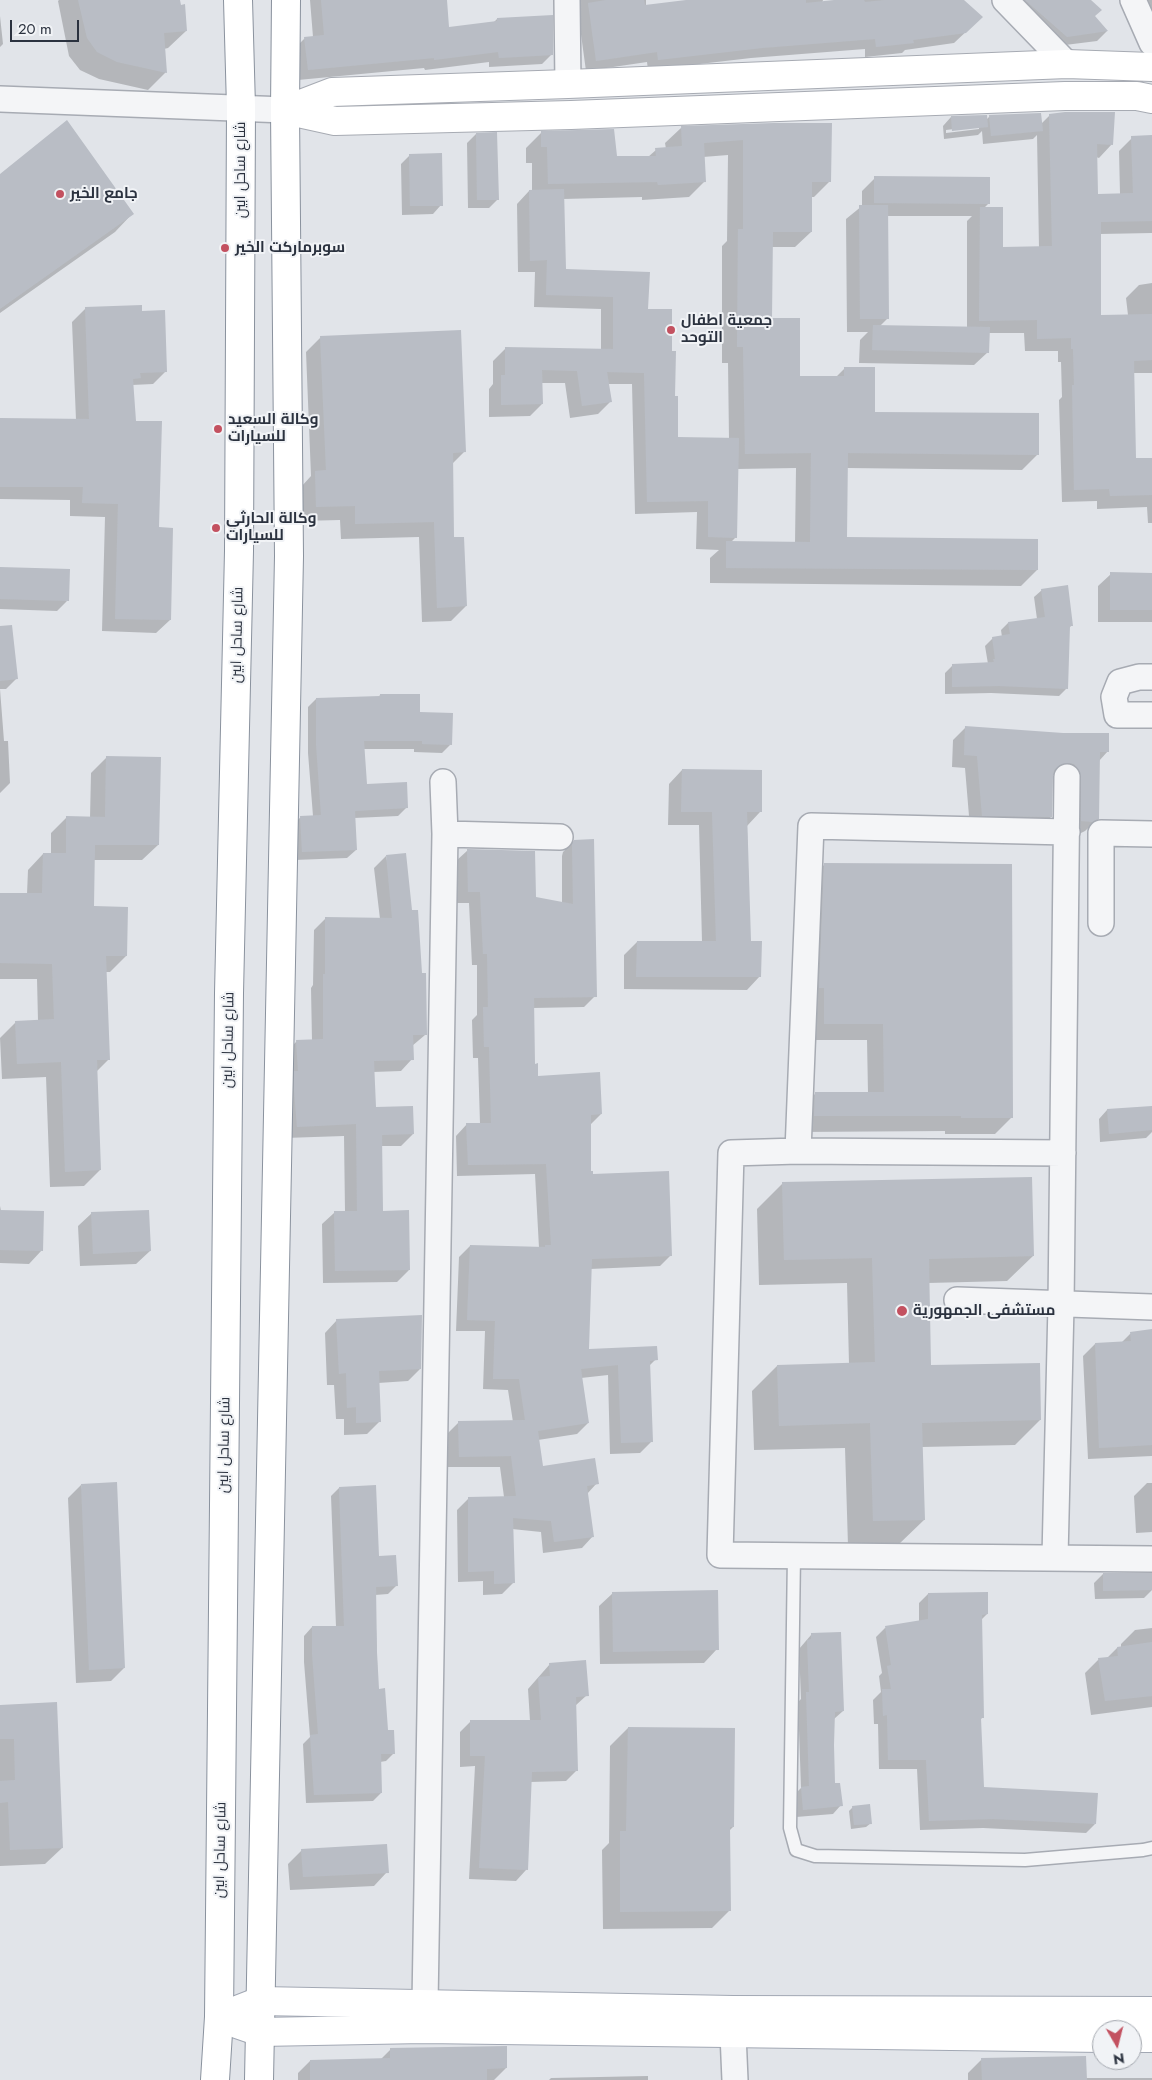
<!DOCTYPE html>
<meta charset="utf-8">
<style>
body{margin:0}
#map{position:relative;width:1152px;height:2080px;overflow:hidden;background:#e1e4e9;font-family:Jost,sans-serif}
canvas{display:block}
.north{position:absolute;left:1092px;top:2020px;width:50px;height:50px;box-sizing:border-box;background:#f1f3f6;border:1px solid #a2a6ad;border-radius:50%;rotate:172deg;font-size:14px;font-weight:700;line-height:20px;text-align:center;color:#2b323f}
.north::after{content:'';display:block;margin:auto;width:18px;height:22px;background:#c35160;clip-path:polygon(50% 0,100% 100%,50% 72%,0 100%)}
.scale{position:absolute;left:10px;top:20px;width:69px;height:22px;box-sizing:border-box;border:2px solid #2b323f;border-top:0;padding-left:6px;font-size:15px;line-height:18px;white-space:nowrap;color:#2b323f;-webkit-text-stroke:4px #f1f3f6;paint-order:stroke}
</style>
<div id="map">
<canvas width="1152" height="2080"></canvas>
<div class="north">N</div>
<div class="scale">20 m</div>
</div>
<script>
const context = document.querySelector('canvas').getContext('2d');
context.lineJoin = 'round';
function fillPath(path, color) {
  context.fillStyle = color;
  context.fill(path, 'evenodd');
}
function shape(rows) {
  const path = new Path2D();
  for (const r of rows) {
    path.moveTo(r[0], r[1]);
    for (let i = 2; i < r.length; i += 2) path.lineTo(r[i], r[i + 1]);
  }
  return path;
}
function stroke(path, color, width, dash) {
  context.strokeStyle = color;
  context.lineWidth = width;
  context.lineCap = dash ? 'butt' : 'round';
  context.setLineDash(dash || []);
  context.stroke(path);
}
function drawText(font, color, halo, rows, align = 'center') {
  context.font = font + ' Jost,Cairo,sans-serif';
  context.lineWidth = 4;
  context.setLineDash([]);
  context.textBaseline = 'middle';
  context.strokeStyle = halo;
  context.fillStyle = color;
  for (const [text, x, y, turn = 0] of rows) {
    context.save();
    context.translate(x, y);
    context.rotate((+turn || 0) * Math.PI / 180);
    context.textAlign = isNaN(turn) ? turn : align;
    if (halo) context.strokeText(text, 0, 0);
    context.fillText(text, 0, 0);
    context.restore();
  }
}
fillPath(shape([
 [59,0,179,0,186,31,168,48,164,49,166,72,148,90,99,79,80,70,69,56,58,1],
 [310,0,446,0,448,28,494,22,497,19,552,54,542,64,489,67,489,62,425,70,424,68,298,80,295,48,305,38,313,37],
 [579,0,646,0,646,6,697,0,823,0,822,3,847,0,963,0,970,28,954,43,905,50,902,53,865,57,865,49,751,58,648,70,647,62,586,71,579,20],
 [1006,0,1089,0,1094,16,1107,31,1097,41,1057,46],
 [1144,0,1152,0,1152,10,1149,11],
 [0,16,3,44,0,47],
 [1050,115,1112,144,1099,158,1096,157,1097,195,1120,194,1119,151,1132,138,1152,137,1152,233,1100,234,1100,316,1128,315,1126,298,1139,285,1152,283,1152,373,1133,373,1135,459,1152,459,1152,523,1148,523,1147,507,1097,509,1097,501,1062,502,1059,400,1062,397,1061,362,1058,362,1058,351,1025,351,1024,333,988,333,988,352,974,365,859,363,860,340,868,332,847,332,846,219,862,206,862,191,875,178,989,203,984,208,1002,248,1039,248,1037,135,1033,139,983,144,982,131,978,135,944,139,943,126,951,117,986,120,990,116,1041,124],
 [979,126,979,129,946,133,946,130],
 [887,216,972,216,967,221,967,328,880,326,888,318],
 [774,124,830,181,814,197,811,197,811,232,795,247,771,247,771,319,799,378,835,378,845,368,874,413,1038,454,1022,470,847,468,846,538,1037,570,1021,586,710,583,710,558,719,550,696,549,697,512,635,514,632,384,608,384,610,402,598,414,570,418,565,383,541,383,542,404,530,416,489,417,489,389,493,384,493,361,506,348,601,350,601,309,534,307,535,272,518,272,517,204,529,191,532,191,532,163,526,163,526,148,541,133,616,158,648,157,656,150,666,149,665,143,681,128],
 [728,155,727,241,722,246,722,363,728,363,729,439,677,438,671,352,647,310,565,271,563,199,642,197,642,200,689,197,705,181,703,157],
 [796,468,795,543,731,542,736,537,737,469],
 [476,134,498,199,489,208,468,208,467,143],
 [410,155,441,205,433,214,402,215,401,164],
 [0,176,132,214,115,232,0,313],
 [86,308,141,312,166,371,153,384,132,385,135,422,157,528,170,620,156,633,102,631,105,517,70,516,70,500,0,499,0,419,76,420,72,322],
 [321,337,464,452,451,465,453,538,466,606,451,621,422,622,419,537,341,539,340,520,301,521,301,487,311,476,306,352],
 [0,568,67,601,57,611,0,609],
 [1111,574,1152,574,1152,622,1098,622,1098,586],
 [1042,590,1072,625,1069,628,1066,689,1059,696,991,693,945,694,945,673,952,666,988,664,985,646,993,638,1002,637,1001,630,1008,623,1037,619,1034,597],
 [0,642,17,678,6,689,0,689,4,741,8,741,10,783,0,793],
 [380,695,418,713,450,745,442,753,414,752,414,749,363,749,366,785,407,807,398,816,354,818,356,850,347,858,294,860,292,825,301,817,313,816,308,753,308,707,316,699,378,698],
 [966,727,1108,751,1099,761,1098,819,1085,831,1079,834,1069,834,1061,777,1054,775,1052,775,1051,817,1038,829,970,828,965,768,952,767,953,740],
 [107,757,158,845,142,860,93,860,93,907,126,956,110,972,105,972,109,1059,96,1072,100,1170,84,1186,50,1187,46,1077,2,1079,0,1038,16,1022,38,1021,37,979,0,979,0,894,27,894,28,870,43,854,51,854,51,833,66,818,90,818,91,773],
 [682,770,760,812,747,826,750,942,760,976,747,990,624,989,624,955,637,942,702,942,699,825,668,825,669,784],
 [574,841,595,996,584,1007,533,1008,534,1065,537,1078,601,1114,590,1125,589,1173,671,1255,660,1266,590,1269,588,1350,656,1359,649,1366,651,1442,640,1453,610,1454,608,1375,581,1378,588,1423,577,1434,538,1440,542,1467,597,1483,587,1494,593,1536,582,1548,543,1553,541,1532,512,1529,513,1583,502,1594,483,1595,483,1581,458,1582,457,1510,468,1499,504,1497,500,1467,448,1467,448,1433,459,1422,513,1422,508,1390,483,1389,485,1331,456,1331,459,1257,470,1246,539,1248,535,1174,457,1176,456,1136,467,1124,480,1124,478,1058,473,1058,472,1020,477,1015,477,965,472,965,469,903,457,903,456,861,468,850,535,898,562,903,562,856,563,852],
 [386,856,425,1035,412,1046,412,1059,401,1071,373,1072,375,1109,413,1134,401,1146,380,1146,381,1212,409,1270,397,1282,323,1283,322,1224,334,1213,345,1212,344,1136,285,1138,285,1053,297,1041,312,1041,311,988,313,985,314,930,326,918,380,919,374,868],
 [824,865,1012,1117,995,1134,945,1134,945,1131,798,1132,799,1110,815,1094,868,1093,867,1040,808,1040,808,881],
 [1152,1107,1152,1132,1146,1138,1100,1142,1099,1119,1107,1110],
 [782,1184,1033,1256,1007,1281,928,1283,930,1366,1040,1420,1015,1445,922,1447,924,1520,898,1545,848,1546,845,1448,754,1450,752,1391,777,1366,849,1364,847,1283,759,1285,757,1209],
 [0,1206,1,1211,42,1250,29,1264,0,1263],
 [92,1213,150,1251,136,1264,80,1266,78,1226],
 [337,1320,420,1369,408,1381,378,1383,380,1421,367,1434,344,1435,344,1419,336,1419,334,1385,327,1385,325,1333],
 [1152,1330,1152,1456,1088,1459,1083,1356,1095,1344,1121,1343,1130,1334],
 [1147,1483,1152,1483,1152,1532,1136,1533,1134,1496],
 [81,1485,124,1668,111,1681,76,1683,68,1498],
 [339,1488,377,1557,396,1586,388,1594,375,1595,378,1690,387,1731,394,1753,386,1761,380,1762,381,1793,373,1801,306,1803,303,1744,310,1737,304,1662,304,1636,312,1627,336,1627,331,1496],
 [1103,1574,1152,1574,1152,1590,1144,1598,1095,1599,1094,1583],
 [613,1593,717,1649,704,1663,600,1664,599,1606],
 [928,1594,987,1614,981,1620,983,1717,980,1720,983,1788,1095,1824,1086,1833,983,1828,920,1830,917,1769,879,1769,878,1724,874,1724,873,1700,881,1692,879,1676,882,1673,876,1637,885,1628,919,1622,919,1603],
 [1152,1628,1152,1707,1091,1715,1085,1673,1099,1659,1107,1658,1117,1648,1121,1648,1121,1644,1135,1630],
 [811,1635,843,1711,834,1719,834,1785,841,1805,833,1814,796,1817,793,1796,801,1788,798,1702,801,1699,799,1649],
 [550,1664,587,1695,575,1706,577,1770,566,1781,530,1782,526,1870,516,1881,469,1879,475,1766,460,1767,460,1732,471,1721,530,1721,528,1689],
 [0,1706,62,1848,45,1864,0,1866],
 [628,1728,733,1827,729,1831,730,1910,712,1928,603,1929,602,1850,609,1843,610,1746],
 [853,1807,871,1823,866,1827,851,1829,849,1811],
 [302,1850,387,1872,374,1886,290,1890,288,1864],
 [391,2049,506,2068,494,2080,298,2080,298,2073,310,2061,380,2060],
 [982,2059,1086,2078,1152,2078,1152,2080,968,2080,968,2073],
 [648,2076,648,2080,549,2080,551,2078]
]), '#0003');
fillPath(shape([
 [78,0,180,0,181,5,185,4,187,31,164,33,167,73,117,62,97,52,87,38],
 [321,0,447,0,449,27,497,21,497,18,553,15,553,55,499,58,498,52,434,60,434,58,308,70,304,37,324,35],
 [606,0,644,0,645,5,686,0,806,0,806,3,834,0,864,0,865,2,885,0,964,0,983,17,966,33,913,40,914,43,876,47,875,39,762,48,658,60,657,52,596,61,588,3],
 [1025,0,1091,0,1102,10,1095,16,1108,31,1067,37],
 [1065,112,1115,112,1113,145,1097,144,1098,194,1133,193,1131,136,1152,135,1152,221,1101,222,1101,315,1152,314,1152,360,1134,361,1136,458,1152,458,1152,495,1110,496,1109,489,1074,490,1072,385,1074,385,1073,349,1071,349,1071,338,1037,339,1037,320,979,321,980,207,1003,207,1003,247,1052,246,1049,114],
 [1041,113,1043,131,991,136,989,115],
 [987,115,988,127,952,131,951,116],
 [67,120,134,214,0,309,0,174],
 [774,123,832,123,831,182,812,182,812,232,773,232,772,318,800,318,800,376,844,376,844,367,875,367,875,412,1039,413,1039,455,848,453,847,537,1038,539,1038,570,726,568,726,541,810,542,811,453,745,454,743,347,737,347,738,229,743,229,743,140,704,143,706,182,658,185,657,182,548,184,547,147,541,147,541,131,614,129,617,156,656,156,655,148,682,146,681,126],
 [497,132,499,200,477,200,476,133],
 [442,153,443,206,410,206,409,154],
 [874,176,990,177,990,204,874,203],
 [564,189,566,269,650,272,648,309,672,309,672,351,676,351,675,396,678,396,678,437,739,438,737,538,708,537,708,501,647,502,644,373,607,372,612,402,582,406,577,371,542,370,543,404,501,405,501,375,505,375,505,347,613,349,613,297,546,295,547,260,530,261,529,190],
 [859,205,888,205,889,319,860,319],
 [142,305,142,311,165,310,167,372,140,373,141,378,133,379,136,421,162,421,159,527,173,528,171,620,115,619,118,504,82,503,83,487,0,487,0,418,89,419,85,307],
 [873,325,990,327,989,353,872,350],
 [461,330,466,452,453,453,454,537,464,537,467,606,437,608,434,522,355,524,355,506,316,507,315,471,326,470,320,336],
 [0,567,70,569,69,601,0,599],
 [1110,572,1152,573,1152,610,1110,610],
 [1068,585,1073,626,1070,626,1068,689,999,686,952,687,952,664,994,662,993,659,995,659,992,637,1010,634,1008,622,1045,617,1041,589],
 [12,625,18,679,0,681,0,626],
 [380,694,420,694,420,712,453,713,452,745,422,744,422,741,364,741,367,784,407,782,408,808,355,811,357,850,302,852,300,816,321,815,316,744,316,698,380,696],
 [965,726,1063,733,1109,733,1109,752,1100,752,1099,819,1093,822,1081,821,1081,777,1079,770,1074,764,1068,763,1060,765,1054,770,1053,777,1052,817,982,816,977,756,964,755],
 [106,756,161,757,159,845,95,845,94,906,128,907,127,956,106,956,110,1060,97,1060,101,1170,65,1172,61,1062,17,1064,15,1021,54,1019,52,964,0,963,0,893,42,893,43,853,66,853,66,816,105,817],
 [682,769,762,770,762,812,747,812,751,941,762,941,761,977,636,977,637,941,716,941,712,812,681,812],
 [594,839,597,997,534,998,535,1064,538,1063,538,1076,600,1072,602,1114,591,1115,591,1171,593,1171,593,1174,669,1171,672,1256,592,1259,589,1349,657,1346,658,1360,650,1361,653,1442,621,1443,618,1365,581,1369,589,1423,538,1431,543,1466,595,1458,599,1484,587,1486,594,1537,554,1542,551,1521,513,1518,515,1583,494,1584,494,1571,468,1572,468,1497,516,1496,511,1456,459,1457,458,1421,525,1420,519,1379,493,1379,495,1321,467,1320,470,1245,545,1247,545,1245,551,1245,546,1164,468,1165,466,1123,491,1123,489,1047,484,1047,483,1007,488,1007,487,954,483,954,480,892,468,892,467,849,535,851,536,897,573,904,572,844,574,840],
 [406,853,412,910,418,910,422,973,426,973,427,1035,413,1035,414,1060,374,1061,376,1107,413,1106,414,1134,382,1135,383,1211,409,1210,410,1270,335,1271,334,1211,357,1211,356,1124,297,1127,294,1090,294,1071,298,1071,296,1040,323,1039,323,974,325,974,325,917,392,918,386,855],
 [824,863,1012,864,1013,1118,961,1118,961,1116,814,1116,815,1092,884,1092,883,1024,824,1024,824,988,819,988],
 [1152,1106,1152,1130,1109,1134,1107,1109],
 [1032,1177,1034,1256,929,1259,931,1365,1040,1363,1041,1420,922,1423,925,1520,873,1521,870,1423,779,1426,777,1365,875,1362,872,1258,784,1260,782,1182],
 [0,1210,44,1211,43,1251,0,1250],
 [149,1210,151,1251,93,1254,91,1212],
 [422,1315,421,1369,379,1371,381,1422,356,1423,356,1407,347,1408,346,1373,339,1374,336,1319],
 [1152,1329,1152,1445,1099,1448,1095,1343,1131,1341,1130,1332],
 [117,1482,125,1668,89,1670,81,1484],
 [376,1485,379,1556,396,1555,398,1586,376,1587,377,1652,379,1689,385,1688,388,1730,394,1730,395,1754,381,1754,382,1793,314,1795,310,1735,318,1734,312,1653,312,1626,344,1626,339,1487],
 [1103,1573,1152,1573,1152,1590,1103,1591],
 [718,1590,719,1650,613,1652,612,1592],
 [988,1592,988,1614,982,1615,984,1718,981,1718,984,1787,1098,1793,1096,1824,993,1819,929,1821,926,1760,888,1760,887,1715,883,1716,882,1689,891,1689,887,1666,891,1665,885,1626,928,1619,928,1593],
 [841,1632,844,1711,835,1712,834,1745,835,1783,840,1783,843,1806,803,1810,801,1787,809,1786,806,1692,809,1692,807,1640,811,1639,811,1633],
 [1152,1642,1152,1696,1105,1701,1098,1658,1118,1656,1117,1647],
 [586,1660,589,1696,576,1697,578,1771,532,1772,528,1870,479,1868,485,1756,470,1756,470,1720,541,1720,538,1677,550,1676,549,1663],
 [57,1702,63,1848,10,1850,8,1802,0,1803,0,1781,15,1780,14,1739,0,1739,0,1705],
 [628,1727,735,1728,734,1827,730,1827,731,1911,620,1912,620,1831,626,1831],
 [870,1804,872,1824,854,1825,852,1806],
 [387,1844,389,1873,303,1877,301,1849],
 [507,2046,507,2068,487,2069,487,2080,310,2080,310,2060,390,2058,390,2048],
 [1086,2056,1087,2080,982,2080,981,2058]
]), '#b9bdc5');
const lane = shape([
 [794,1555,790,1828,796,1850,815,1856,1025,1860,1143,1850,1152,1848]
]);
const street = shape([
 [567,0,568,84],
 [1005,0,1067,64],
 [1133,0,1152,43],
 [0,99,285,110],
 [1152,677,1139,677,1120,682,1114,697,1117,715,1152,715],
 [445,834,560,837],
 [1101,923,1101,833,1152,834],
 [798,1151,811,826,1067,832],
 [1063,1153,798,1151,731,1153,720,1555,1152,1559],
 [957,1300,1152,1307],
 [1055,1557,1061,1305,1067,777],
 [425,2003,445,834,443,782],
 [733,2034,735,2080]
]);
const secondary = shape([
 [285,110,332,92,568,84,1067,64,1152,67],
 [285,110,335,121,571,115,1065,96,1137,96,1152,99]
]);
const primary = shape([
 [219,2017,260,2001,733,2010,1152,2011],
 [237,2024,260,2032,424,2029,1102,2038],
 [1132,2038,1152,2038]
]);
const highway = shape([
 [215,2080,219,2017,229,993,239,551,241,107,238,0],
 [259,2080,289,556,285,110,286,0]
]);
stroke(lane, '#a7abb3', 15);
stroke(street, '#a7abb3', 28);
stroke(secondary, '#a7abb3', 30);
stroke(primary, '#a2a8b4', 30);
stroke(highway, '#8a929e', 30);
stroke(lane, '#f4f5f7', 12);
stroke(street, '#f4f5f7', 25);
stroke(secondary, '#fff', 28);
stroke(primary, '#fff', 28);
stroke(highway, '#fff', 28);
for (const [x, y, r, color] of [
 [60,194,5,"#c35160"],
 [225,248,5,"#c35160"],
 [671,330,5,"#c35160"],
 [218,429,5,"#c35160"],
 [216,528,5,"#c35160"],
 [902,1311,6,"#c35160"]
]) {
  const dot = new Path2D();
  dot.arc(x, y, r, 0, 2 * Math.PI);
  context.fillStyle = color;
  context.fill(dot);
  stroke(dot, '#f1f3f6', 2);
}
drawText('15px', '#2b323f', '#f1f3f6', [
 ["شارع ساحل ابين",241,170,-90],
 ["شارع ساحل ابين",238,635,-89],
 ["شارع ساحل ابين",229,1040,-89],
 ["شارع ساحل ابين",225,1445,-89],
 ["شارع ساحل ابين",221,1850,-89]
]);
drawText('bold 15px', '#2b323f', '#f1f3f6', [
 ["جامع الخير",70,194],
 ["سوبرماركت الخير",235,248],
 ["جمعية اطفال",681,321],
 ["التوحد",681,338],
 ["وكالة السعيد",228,420],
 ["للسيارات",228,437],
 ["وكالة الحارثي",226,519],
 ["للسيارات",226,536],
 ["مستشفى الجمهورية",913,1311]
], 'left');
</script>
